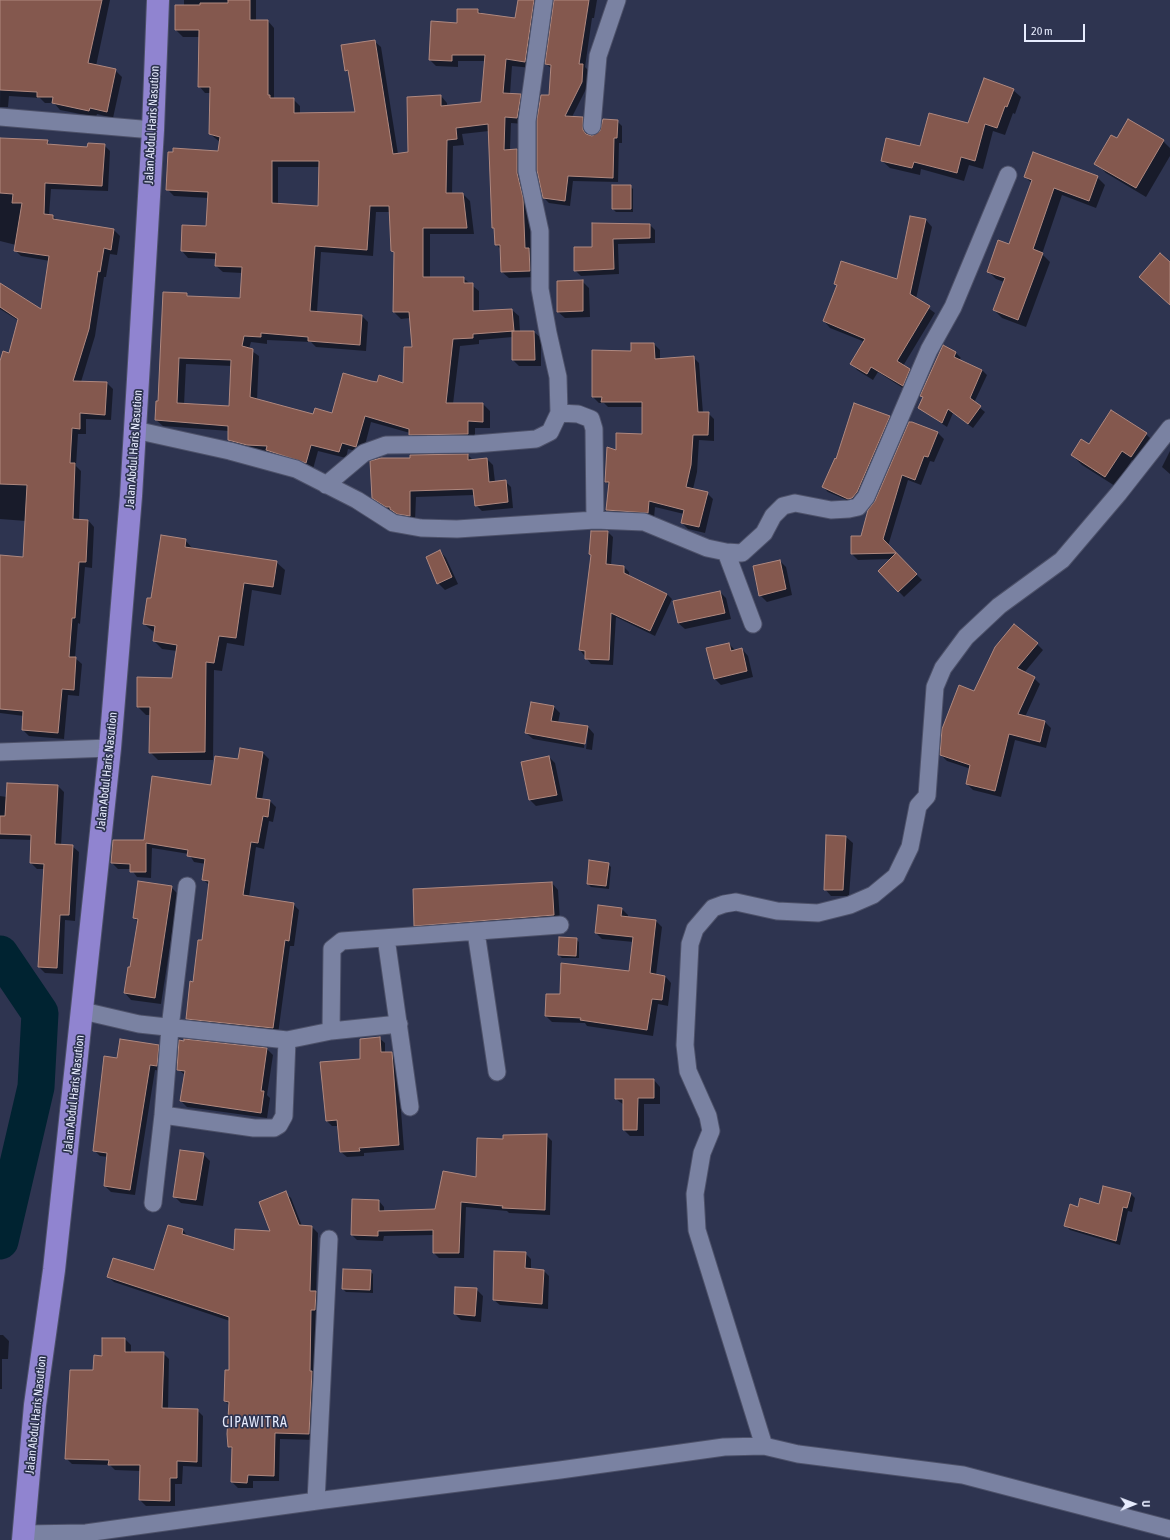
<!DOCTYPE html>
<style>
body{margin:0}
#map{position:relative;width:1170px;height:1540px;overflow:hidden;background:#2e3450;font-family:"Asap Condensed",sans-serif}
canvas{display:block}
.north{position:absolute;left:1114px;top:1484px;width:40px;height:40px;-webkit-text-stroke:3px #2e3450;paint-order:stroke;rotate:89deg;font-size:11px;font-weight:700;line-height:16px;text-align:center;color:#e7ecfe}
.north::after{content:'';display:block;margin:auto;width:14px;height:18px;background:#e7ecfe;clip-path:polygon(50% 0,100% 100%,50% 72%,0 100%)}
.scale{position:absolute;left:1024px;top:24px;width:61px;height:18px;box-sizing:border-box;border:2px solid #e7ecfe;border-top:0;padding-left:5px;font-size:12px;line-height:14px;white-space:nowrap;color:#e7ecfe;-webkit-text-stroke:3px #2e3450;paint-order:stroke}
</style>
<div id="map">
<canvas width="1170" height="1540"></canvas>
<div class="north">U</div>
<div class="scale">20 m</div>
</div>
<script>
const context = document.querySelector('canvas').getContext('2d');
context.lineJoin = 'round';
function fillPath(path, color) {
  context.fillStyle = color;
  context.fill(path, 'evenodd');
}
function shape(rows) {
  const path = new Path2D();
  for (const r of rows) {
    path.moveTo(r[0], r[1]);
    for (let i = 2; i < r.length; i += 2) path.lineTo(r[i], r[i + 1]);
  }
  return path;
}
function stroke(path, color, width, dash) {
  context.strokeStyle = color;
  context.lineWidth = width;
  context.lineCap = dash ? 'butt' : 'round';
  context.setLineDash(dash || []);
  context.stroke(path);
}
function drawText(font, color, halo, rows, align = 'center') {
  context.font = font + ' "Asap Condensed",sans-serif';
  context.lineWidth = 3.5;
  context.setLineDash([]);
  context.textBaseline = 'middle';
  context.strokeStyle = halo;
  context.fillStyle = color;
  for (const [text, x, y, turn = 0] of rows) {
    context.save();
    context.translate(x, y);
    context.rotate((+turn || 0) * Math.PI / 180);
    context.textAlign = isNaN(turn) ? turn : align;
    if (halo) context.strokeText(text, 0, 0);
    context.fillText(text, 0, 0);
    context.restore();
  }
}
fillPath(shape([
 [1,0,110,0,96,66,115,70,122,77,113,118,97,114,96,117,60,110,54,103,45,103,40,98,9,96,8,107,0,107],
 [184,0,256,0,256,21,268,21,274,28,274,99,293,99,300,106,300,114,356,113,350,74,346,70,374,41,381,47,398,154,409,153,441,96,447,103,447,107,482,103,486,61,458,61,458,67,436,66,430,60,458,24,478,10,482,14,516,19,519,0,535,0,540,6,532,68,512,66,510,94,520,95,527,101,524,124,511,123,510,150,517,150,523,157,529,206,531,251,535,255,536,277,509,278,502,272,501,250,496,244,495,229,493,227,489,131,462,134,464,145,453,146,452,194,463,194,470,201,474,234,430,234,430,278,463,278,479,291,479,312,512,310,519,316,520,332,534,332,541,338,541,366,519,366,513,360,513,337,479,340,479,344,460,346,453,404,483,404,490,411,490,428,475,428,475,440,417,441,410,433,371,422,363,453,348,449,346,458,318,451,313,469,274,457,269,452,254,451,235,447,229,440,229,431,163,426,156,420,159,402,187,294,189,297,241,299,242,273,223,272,216,266,216,259,188,258,182,251,207,227,208,198,174,196,167,189,218,152,220,142,210,134,210,93,205,93,199,86,200,37,183,37,176,30,184,6],
 [278,167,320,167,319,207,278,204],
 [376,212,390,212,392,251,395,254,394,312,401,319,410,318,413,348,404,384,333,414,314,415,257,400,259,356,249,349,251,342,267,344,267,340,311,342,316,347,366,351,368,322,362,316,317,312,321,252,373,256],
 [186,364,232,366,230,407,184,405],
 [560,0,597,0,594,18,592,18,585,67,588,70,587,87,572,117,582,118,588,123,588,136,592,137,617,121,622,126,622,143,619,143,618,182,573,181,570,206,549,203,544,198,552,69,546,64],
 [1013,90,1021,97,1015,114,1013,113,1005,135,993,131,983,169,969,165,964,181,921,169,920,175,890,168,882,161,921,147,969,125],
 [0,138,47,141,52,146,88,148,104,145,110,151,108,191,51,189,49,215,53,216,57,220,114,230,120,236,117,255,110,254,106,277,104,277,95,336,81,382,107,383,113,389,111,420,86,419,86,434,78,434,76,466,81,471,79,520,88,520,94,527,92,568,85,567,80,624,78,623,75,658,82,664,79,696,68,695,64,739,29,736,23,730,24,716,0,713,0,556,24,558,26,521,0,519,0,365,10,354,19,321,0,309,0,284,42,310,50,261,21,256,15,250,16,245,0,241],
 [1163,141,1170,148,1170,156,1146,197,1106,173,1096,163],
 [1025,177,1097,177,1105,185,1096,208,1062,195,1042,254,1050,262,1026,327,1002,318,994,310,1004,282,996,279,989,272,1010,245,1032,183],
 [630,186,633,189,633,212,616,212,613,209],
 [926,220,932,227,916,299,935,313,903,366,916,376,909,392,878,372,873,380,857,370,851,363,865,342,830,328,824,321,837,286,835,284,897,280],
 [593,224,650,225,655,230,655,243,618,244,619,274,581,276,575,270,593,248],
 [582,281,589,288,590,317,565,318,558,312],
 [654,344,660,350,660,359,693,357,699,363,703,413,708,413,714,419,714,441,699,440,697,472,693,489,707,493,713,499,705,533,688,529,682,523,684,514,655,507,654,518,613,516,607,510,610,486,606,482,617,451,643,435,643,407,608,407,604,403,599,403,593,397,632,352],
 [944,347,956,353,961,358,959,360,982,370,987,375,974,403,985,412,973,428,953,413,947,427,919,408],
 [889,417,894,421,854,503,828,492,823,487,837,460],
 [912,423,938,433,944,439,934,462,930,461,921,485,908,480,888,546,922,580,904,597,879,571,892,559,858,560,852,554,861,537],
 [1146,434,1156,444,1141,466,1132,460,1115,486,1082,465,1072,455,1090,446],
 [1170,451,1170,474,1162,467],
 [468,455,473,460,487,459,493,465,495,482,505,481,511,487,513,508,482,511,476,505,475,495,416,497,415,521,404,519,379,504,373,497,411,459,411,456],
 [592,532,608,532,613,537,611,566,624,567,629,572,629,576,667,594,672,599,655,636,616,617,613,665,591,664,580,650,592,555],
 [185,540,193,549,276,562,285,570,281,595,252,590,244,646,227,643,222,671,214,670,213,760,158,760,150,752,150,715,146,715,138,707,173,679,177,651,162,649,154,641,155,633,144,624,152,599],
 [440,551,446,558,458,584,445,590,438,583],
 [780,561,786,567,792,595,767,602,760,595],
 [720,592,726,598,731,619,685,629,678,623],
 [729,644,736,651,742,649,748,656,753,677,721,685,715,679,708,649],
 [1037,644,1043,650,1024,673,1034,678,1040,684,1025,717,1045,722,1051,728,1046,748,1015,740,1001,797,973,790,967,784,971,769,947,761,941,755,975,692],
 [553,706,560,713,558,723,588,727,594,734,592,750,586,749,588,731,586,731,584,748,533,739,526,733],
 [263,753,269,759,262,800,270,801,276,807,273,822,269,821,264,849,256,847,249,897,293,904,299,910,294,946,290,946,278,1034,193,1025,187,1019,203,941,209,885,203,879,206,864,194,862,189,854,152,848,151,878,137,877,131,869,118,869,112,863,145,841,212,786,239,760],
 [549,757,555,763,563,801,536,806,530,800,522,763],
 [58,786,64,792,61,846,72,846,79,852,75,921,65,920,63,974,45,973,39,967,45,869,37,869,31,863,32,840,0,839,0,796,7,797],
 [827,836,846,837,853,843,849,896,831,896,825,889],
 [608,864,611,867,609,889,591,887,588,884],
 [552,883,558,890,560,922,422,932,415,925],
 [171,887,178,894,161,1004,131,1000,125,993,131,968,138,922,134,918],
 [622,909,628,915,628,918,656,921,662,927,656,975,665,976,671,983,668,1006,658,1004,653,1036,587,1026,585,1023,552,1022,546,1016,561,995,630,972,634,942,602,939,596,933],
 [576,939,579,942,579,958,562,958,559,955],
 [379,1038,385,1043,385,1053,391,1053,397,1058,404,1150,364,1153,364,1156,347,1157,341,1152,339,1126,332,1126,327,1121,361,1060],
 [185,1040,267,1049,273,1055,267,1095,270,1098,267,1118,187,1107,181,1101,185,1075,178,1069],
 [158,1046,164,1051,162,1071,155,1070,135,1195,111,1192,105,1186,108,1157,100,1156,94,1150],
 [654,1080,660,1087,660,1104,644,1104,644,1136,630,1136,624,1130,624,1105,616,1099],
 [546,1135,552,1141,550,1215,509,1213,507,1211,466,1207,464,1258,439,1258,434,1253,434,1235,384,1236,383,1241,357,1240,352,1235,379,1201,384,1207,384,1212,436,1210,477,1179,504,1140],
 [203,1154,210,1161,203,1206,181,1203,174,1196],
 [286,1193,291,1198,302,1226,312,1227,318,1233,316,1292,322,1298,321,1315,316,1315,315,1440,280,1439,279,1481,253,1481,253,1488,238,1488,232,1482,233,1450,229,1447,230,1406,225,1401,230,1371,230,1321,114,1282,108,1277,155,1271,169,1226,183,1230,188,1237,235,1252,272,1232],
 [1130,1193,1135,1198,1132,1212,1128,1211,1120,1245,1070,1230,1065,1225,1078,1208,1100,1205],
 [525,1253,531,1259,531,1270,544,1271,549,1276,548,1309,500,1305,494,1300],
 [370,1271,373,1274,373,1293,346,1292,343,1289],
 [476,1289,483,1296,481,1322,461,1320,455,1314],
 [0,1335,3,1335,9,1341,8,1359,2,1359,2,1389,0,1389],
 [103,1339,125,1339,131,1345,131,1353,163,1353,169,1359,168,1409,197,1410,203,1416,202,1467,183,1466,182,1484,175,1484,175,1506,146,1506,140,1500,140,1471,115,1470,110,1465,72,1464,66,1458,94,1371,103,1357]
]), '#0007');
stroke(shape([
 [0,954,40,1013,36,1087,0,1241]
]), '#002331', 37);
const building = shape([
 [0,0,102,0,88,63,116,69,107,112,90,108,89,111,52,103,53,97,37,97,37,92,0,90,0,0],
 [228,0,250,0,250,20,268,20,268,95,270,95,270,98,294,98,294,113,355,112,348,70,345,71,341,45,375,40,393,154,408,152,407,97,441,95,441,106,481,102,485,55,452,55,452,61,429,60,431,21,457,23,457,9,478,9,478,13,515,18,518,0,534,0,525,62,506,59,503,93,521,94,517,118,505,117,504,150,517,149,517,173,523,198,525,248,529,248,530,271,501,272,500,245,495,245,494,228,492,228,488,124,456,128,457,139,447,140,446,193,463,193,467,228,423,228,423,277,464,277,464,283,473,283,473,311,512,309,514,331,473,334,473,338,453,339,446,403,483,403,483,422,468,421,468,434,409,435,409,429,365,416,356,447,342,443,339,452,311,445,306,463,266,450,267,446,247,445,228,440,228,426,155,420,156,401,158,401,163,292,187,293,187,296,240,298,242,267,215,266,216,253,181,251,182,225,206,226,208,192,166,190,168,152,173,152,173,148,218,151,220,137,209,134,210,87,198,87,199,30,175,30,175,5,200,5,200,3,228,3,228,0],
 [272,161,319,161,318,206,272,203,272,161],
 [370,206,389,206,391,251,394,252,393,312,409,312,412,347,404,347,403,383,379,375,377,382,371,381,343,373,332,413,315,408,313,414,250,397,253,349,242,346,244,336,261,337,261,333,308,337,308,341,360,345,362,315,310,311,315,246,367,250,370,206],
 [179,358,231,360,229,406,177,403,179,358],
 [554,0,589,0,579,64,583,64,582,82,565,116,583,117,583,130,586,134,592,136,600,131,603,119,618,120,617,138,614,138,613,178,568,176,565,201,543,198,537,170,537,119,541,95,549,95,551,65,545,64,554,0],
 [984,78,1014,89,1007,107,1005,106,997,128,985,124,975,161,961,157,957,173,914,162,912,168,881,161,886,138,920,146,929,113,968,123,984,78],
 [1128,119,1164,140,1136,188,1094,164,1111,135,1117,138,1128,119],
 [0,138,48,140,47,144,87,147,88,143,105,144,102,186,45,183,44,214,53,215,53,219,114,229,111,250,104,248,100,272,98,271,89,329,73,381,107,382,105,415,80,413,80,429,72,428,70,463,75,463,73,519,88,520,86,562,79,562,75,618,72,618,69,657,76,657,74,690,62,689,58,733,22,730,23,711,0,709,0,555,23,557,27,485,0,484,0,361,3,351,9,353,18,319,0,307,0,283,41,309,49,256,14,251,22,203,12,203,13,194,0,193,0,138],
 [1033,152,1098,176,1089,201,1054,188,1033,249,1043,253,1018,320,993,310,1005,278,987,272,998,240,1009,244,1032,180,1024,177,1033,152],
 [612,185,631,185,631,209,612,209,612,185],
 [910,216,926,219,910,294,930,306,897,361,910,369,903,386,871,367,867,374,850,364,865,339,823,321,837,285,834,284,841,261,897,279,910,216],
 [592,223,650,224,650,238,613,239,614,269,574,271,574,247,592,247,592,223],
 [1160,253,1170,262,1170,305,1139,277,1160,253],
 [583,280,583,311,557,312,557,281,583,280],
 [512,331,534,331,535,360,512,360,512,331],
 [631,343,654,343,655,359,694,356,698,412,709,412,708,435,693,435,691,465,686,487,708,492,699,527,681,523,684,510,649,501,648,513,606,510,609,482,605,482,607,447,616,450,616,433,642,434,642,402,601,402,602,397,592,397,592,350,631,351,631,343],
 [943,345,956,352,954,357,982,370,970,398,981,406,968,424,948,409,942,423,918,408,923,397,920,396,943,345],
 [854,403,890,416,857,492,852,498,848,499,822,487,835,458,836,459,854,403],
 [1111,410,1147,433,1131,457,1122,451,1105,477,1071,455,1081,439,1089,444,1111,410],
 [909,422,912,422,938,432,928,457,924,456,915,480,902,475,883,539,917,574,898,592,878,571,896,553,851,554,851,536,861,536,868,510,875,501,909,422],
 [468,454,468,460,487,458,489,482,506,480,508,502,475,506,473,489,410,491,410,516,397,514,390,509,390,507,386,507,372,498,370,461,381,458,410,458,410,455,468,454],
 [591,531,608,531,606,564,624,566,624,573,667,594,650,631,611,613,609,660,585,659,585,651,579,650,591,555,589,554,591,531],
 [161,535,186,539,185,547,277,561,273,587,244,583,236,638,219,636,214,663,206,662,205,752,149,753,150,707,137,707,137,677,172,678,177,645,153,641,155,626,143,624,147,598,151,598,161,535],
 [440,550,452,577,437,584,426,557,440,550],
 [780,560,786,589,759,596,753,566,780,560],
 [720,591,725,613,678,623,673,601,720,591],
 [1014,624,1038,643,1017,668,1035,677,1018,714,1045,721,1040,742,1009,734,995,791,966,784,970,765,940,755,942,729,959,685,974,691,995,647,1014,624],
 [729,643,731,651,742,648,747,671,714,679,706,648,729,643],
 [531,702,554,706,551,721,588,726,585,744,525,733,531,702],
 [240,748,263,752,256,798,270,800,268,817,263,816,258,843,251,842,243,895,294,903,289,941,285,940,273,1028,186,1019,190,981,193,982,198,940,202,940,209,881,202,880,205,859,187,856,188,850,146,843,146,872,130,872,130,864,111,863,113,840,144,840,152,776,211,785,215,756,238,759,240,748],
 [549,756,557,795,529,800,521,762,549,756],
 [7,783,58,785,55,844,73,845,69,915,60,915,57,968,38,967,44,864,30,863,31,835,0,834,0,816,5,816,7,783],
 [826,835,846,836,843,890,824,890,826,835],
 [589,860,609,863,606,886,587,884,589,860],
 [138,881,172,886,155,998,124,993,128,967,130,967,138,919,133,918,138,881],
 [552,882,554,915,414,926,413,889,552,882],
 [598,905,622,908,621,916,656,920,650,973,665,976,662,1000,652,999,647,1030,580,1020,581,1018,545,1016,546,994,560,994,561,963,629,971,633,937,595,933,598,905],
 [559,937,577,938,576,956,558,955,559,937],
 [380,1037,381,1052,392,1052,399,1145,359,1148,360,1151,340,1152,337,1120,326,1121,320,1062,360,1059,360,1039,380,1037],
 [120,1039,159,1045,157,1066,150,1065,130,1190,104,1186,107,1153,93,1151,104,1056,117,1058,120,1039],
 [184,1039,267,1048,261,1091,264,1091,261,1113,180,1101,185,1071,177,1070,179,1040,184,1041,184,1039],
 [615,1079,654,1079,654,1098,638,1098,637,1130,623,1130,623,1099,615,1099,615,1079],
 [547,1134,545,1210,502,1208,503,1206,461,1202,459,1253,433,1253,433,1230,378,1231,378,1236,351,1235,352,1199,379,1200,379,1211,435,1209,443,1171,476,1177,477,1138,503,1139,503,1135,547,1134],
 [180,1150,204,1153,196,1200,173,1197,180,1150],
 [1103,1186,1131,1193,1127,1208,1123,1207,1116,1241,1064,1226,1070,1204,1078,1207,1080,1198,1099,1204,1103,1186],
 [286,1191,299,1225,312,1226,310,1291,316,1291,315,1310,311,1310,310,1371,312,1371,309,1434,275,1433,274,1476,248,1475,247,1483,231,1482,232,1447,228,1447,227,1434,229,1402,224,1401,225,1370,229,1370,229,1317,107,1277,113,1258,154,1270,168,1225,183,1229,182,1234,234,1250,235,1229,270,1231,259,1202,286,1191],
 [494,1251,526,1252,525,1268,544,1270,542,1304,493,1300,494,1251],
 [343,1269,371,1270,370,1290,342,1289,343,1269],
 [455,1287,477,1288,475,1316,454,1314,455,1287],
 [102,1338,125,1338,125,1352,164,1352,162,1408,198,1409,197,1462,177,1461,177,1478,170,1478,170,1501,139,1500,140,1465,108,1465,109,1460,65,1459,70,1370,93,1370,94,1355,102,1356,102,1338]
]);
fillPath(building, '#84584e');
stroke(building, '#af887f', 1);
const minor = shape([
 [544,0,527,121,527,171,540,231,540,289,548,333,558,377,559,413,578,414,591,419,594,429,595,520],
 [0,117,153,130],
 [592,126,598,56,617,0],
 [135,430,230,451,296,469,357,500,393,523,421,528,457,529,595,520,644,522,707,548,726,552,742,553,764,533,773,516,783,506,795,503,831,510,849,509,858,507,866,497,929,350,953,307,1008,175],
 [326,485,364,453,386,445,475,444,536,439,550,432,559,413],
 [726,552,753,624],
 [0,752,110,748],
 [476,932,497,1072],
 [386,938,410,1107],
 [83,1011,139,1024,287,1040,331,1031,332,949,342,941,560,925],
 [331,1031,399,1024],
 [163,1115,254,1128,274,1128,279,1125,284,1116,287,1040],
 [153,1203,163,1115,170,1028,187,886],
 [764,1446,697,1230,695,1194,702,1153,711,1131,708,1116,688,1071,685,1045,690,944,695,929,713,908,724,904,736,902,777,911,818,913,850,905,873,895,896,876,910,847,918,806,927,796,935,687,943,668,966,637,999,606,1062,560,1119,493,1170,428],
 [316,1501,329,1239],
 [24,1534,86,1533,324,1500,560,1470,724,1447,764,1446,798,1454,963,1475,1170,1529]
]);
const primary = shape([
 [23,1540,35,1405,54,1270,110,748,131,496,153,130,158,0]
]);
stroke(minor, '#4d5169', 19);
stroke(primary, '#4d5169', 24);
stroke(minor, '#7a82a2', 17);
stroke(primary, '#9084d0', 22);
drawText('12px', '#e7ecfe', '#2e3450', [
 ["Jalan Abdul Haris Nasution",152,125,-87],
 ["Jalan Abdul Haris Nasution",134,449,-86],
 ["Jalan Abdul Haris Nasution",107,771,-84],
 ["Jalan Abdul Haris Nasution",74,1094,-84],
 ["Jalan Abdul Haris Nasution",36,1415,-84]
]);
context.letterSpacing = '1px';
drawText('14px', '#e7ecfe', '#2e3450', [
 ["CIPAWITRA",255,1423]
]);
context.letterSpacing = '0px';
</script>
